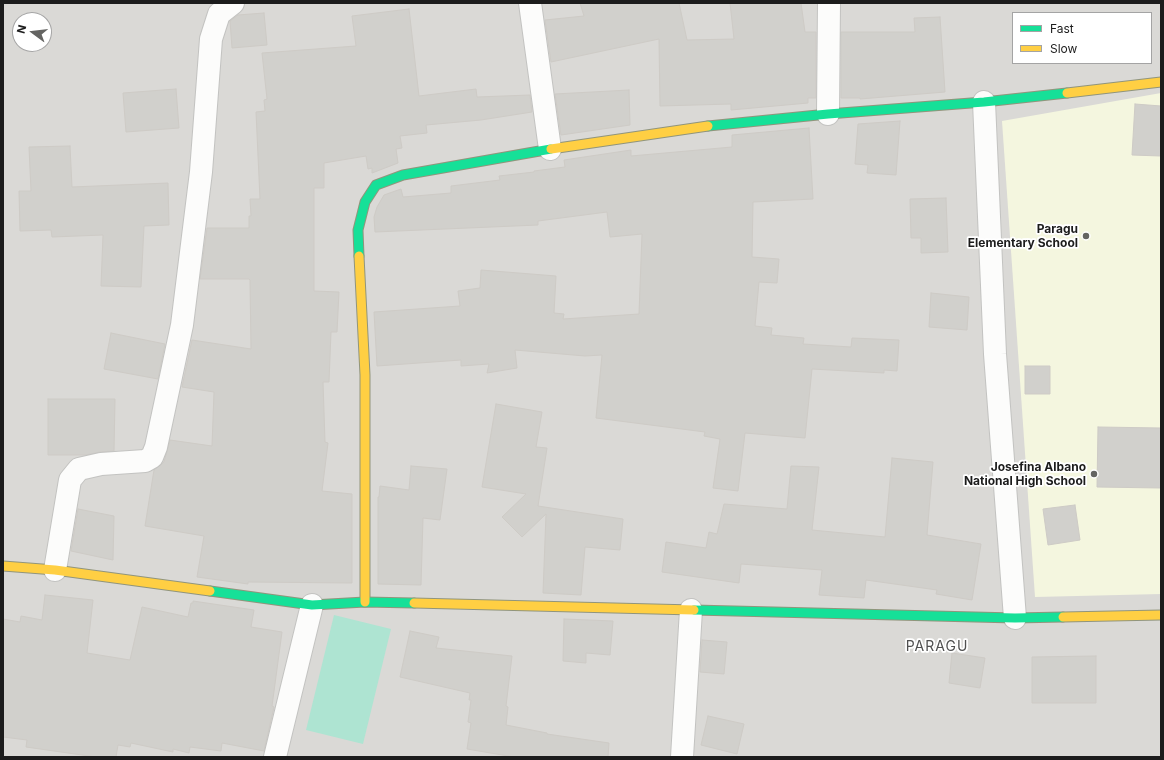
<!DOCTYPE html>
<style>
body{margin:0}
#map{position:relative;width:1164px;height:760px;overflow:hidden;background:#ebeae5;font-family:Inter,sans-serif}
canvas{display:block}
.frame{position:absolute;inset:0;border:4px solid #1c1c1c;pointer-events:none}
.legend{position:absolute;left:1012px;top:12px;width:140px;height:52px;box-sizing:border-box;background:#fff;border:1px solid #a4a4a4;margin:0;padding:5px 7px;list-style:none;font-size:12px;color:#1c1c1c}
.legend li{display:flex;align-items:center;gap:8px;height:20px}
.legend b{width:20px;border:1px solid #a4a4a4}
.north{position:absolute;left:12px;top:12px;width:40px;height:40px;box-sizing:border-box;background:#fff;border:1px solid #a4a4a4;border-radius:50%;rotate:285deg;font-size:11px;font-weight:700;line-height:16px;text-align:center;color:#1c1c1c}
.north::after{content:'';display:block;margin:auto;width:14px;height:18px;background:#646462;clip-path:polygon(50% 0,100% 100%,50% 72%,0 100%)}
</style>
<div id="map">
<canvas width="1164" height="760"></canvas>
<div class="frame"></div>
<ul class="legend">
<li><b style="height:5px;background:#16e098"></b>Fast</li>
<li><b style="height:5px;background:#ffcf43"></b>Slow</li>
</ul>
<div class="north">N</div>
</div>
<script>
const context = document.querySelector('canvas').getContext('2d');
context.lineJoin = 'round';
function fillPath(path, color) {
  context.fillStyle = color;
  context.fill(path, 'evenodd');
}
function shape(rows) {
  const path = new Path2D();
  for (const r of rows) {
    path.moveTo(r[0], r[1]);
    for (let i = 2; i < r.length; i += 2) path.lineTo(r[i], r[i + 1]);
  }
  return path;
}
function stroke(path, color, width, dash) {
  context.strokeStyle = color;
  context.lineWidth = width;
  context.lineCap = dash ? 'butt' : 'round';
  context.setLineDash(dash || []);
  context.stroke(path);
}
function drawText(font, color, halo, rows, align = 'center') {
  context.font = font + ' Inter,sans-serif';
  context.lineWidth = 3.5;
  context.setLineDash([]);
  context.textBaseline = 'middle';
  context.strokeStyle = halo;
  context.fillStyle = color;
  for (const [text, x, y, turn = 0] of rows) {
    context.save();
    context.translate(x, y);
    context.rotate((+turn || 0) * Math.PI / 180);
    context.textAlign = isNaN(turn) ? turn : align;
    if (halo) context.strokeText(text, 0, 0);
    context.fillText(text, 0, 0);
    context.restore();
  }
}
fillPath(shape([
 [3,3,1161,3,1161,757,3,757],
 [1013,13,1151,13,1151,63,1013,63],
 [20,20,44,20,44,44,20,44]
]), '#dad9d6');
fillPath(shape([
 [1161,93,1161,594,1035,597,1002,121]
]), '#f4f6df');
fillPath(shape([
 [334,615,391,629,363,744,306,730]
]), '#aee4d2');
const building = shape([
 [580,3,679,3,687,40,734,39,730,3,801,3,805,32,816,32,816,98,808,98,808,103,731,110,731,104,660,106,659,39,551,62,545,20,584,16,580,3],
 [409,9,419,96,476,89,477,97,530,95,532,112,481,120,426,125,427,133,400,136,402,148,396,149,398,163,372,173,372,168,368,169,366,156,324,163,324,188,314,188,314,291,339,292,337,332,331,332,329,382,323,382,325,442,328,443,322,491,352,494,352,583,248,582,248,584,197,577,204,536,145,526,154,470,164,462,170,440,212,446,214,392,182,387,192,340,251,349,250,280,249,279,200,279,207,228,249,228,249,216,251,216,250,199,260,199,256,112,265,111,264,100,267,99,262,53,356,46,352,16,409,9],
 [264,13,267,45,232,48,230,21,238,15,264,13],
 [940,17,945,92,860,99,860,98,841,98,841,32,915,32,914,18,940,17],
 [176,89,179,128,126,132,123,93,176,89],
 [629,90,630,125,561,135,555,94,629,90],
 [1135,104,1161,106,1161,156,1132,155,1135,104],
 [900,121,896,175,867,173,868,165,855,164,858,124,900,121],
 [809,128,813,199,753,202,752,257,779,259,777,283,759,282,755,326,772,328,771,335,804,338,803,344,851,347,852,338,899,340,897,371,884,370,884,373,812,369,805,438,745,433,738,491,713,488,720,439,704,436,705,432,596,418,602,355,585,356,515,350,517,368,487,373,489,364,461,366,461,360,377,366,374,312,460,306,458,291,480,288,481,270,556,276,554,313,564,314,563,319,639,314,642,234,610,237,607,212,538,221,538,225,375,232,374,217,377,207,384,195,401,189,403,197,451,193,451,186,500,180,499,176,534,172,534,171,565,167,564,160,631,150,631,156,732,147,732,135,809,128],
 [70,146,72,187,168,183,169,225,144,226,141,287,101,286,103,235,52,237,51,230,20,231,19,191,31,191,29,147,70,146],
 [946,198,948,252,921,253,921,238,911,238,910,199,946,198],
 [931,293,969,297,967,330,929,327,931,293],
 [111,333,165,344,158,379,104,369,111,333],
 [1025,366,1050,366,1050,394,1025,394,1025,366],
 [48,399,115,399,114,451,100,452,86,455,48,455,48,399],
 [496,404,542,412,536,447,547,448,538,506,623,519,620,550,585,547,581,595,543,593,546,514,522,537,502,517,526,494,482,487,496,404],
 [1098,427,1161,428,1161,488,1097,487,1098,427],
 [892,458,933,462,927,535,981,544,972,600,936,594,937,590,866,580,864,598,819,595,822,570,741,564,739,583,662,572,666,542,706,548,709,532,717,534,724,504,787,509,791,466,819,467,812,530,885,537,892,458],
 [411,466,447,469,440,520,423,518,421,585,378,584,378,497,379,497,380,486,409,490,411,466],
 [1075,505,1080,540,1048,545,1043,509,1075,505],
 [78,509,114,516,113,560,71,551,78,509],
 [45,595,93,600,87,653,130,660,142,607,188,617,191,603,193,603,193,601,254,610,251,627,282,632,272,706,274,707,264,751,222,743,221,751,190,747,189,753,173,749,173,752,131,743,130,747,118,745,116,757,96,757,26,747,27,740,3,737,3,619,20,622,21,616,42,620,45,595],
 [564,619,613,621,610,655,586,653,586,663,563,661,564,619],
 [410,631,439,637,436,648,512,656,506,706,508,707,506,725,547,733,547,734,609,743,608,757,514,757,467,749,471,723,468,722,471,700,469,700,470,693,400,677,410,631],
 [702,640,727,642,724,674,700,672,702,640],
 [952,653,985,658,980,688,949,683,952,653],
 [1096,656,1096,703,1032,703,1032,657,1096,656],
 [708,716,744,724,737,754,701,745,708,716]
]);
fillPath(building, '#d1d0cc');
stroke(building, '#cecbc6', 1);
const street = shape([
 [530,3,550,149],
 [984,102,995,354,1015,618],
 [828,114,829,3],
 [55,570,70,480,79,469,101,464,145,461,152,457,156,447,182,325,201,172,211,39,219,14,233,3],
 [275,757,312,605],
 [682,757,691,610]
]);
const fast = shape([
 [708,126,828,114,984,102,1067,93],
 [359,256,358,230,365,202,376,185,403,175,551,149],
 [210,591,312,605,365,602,414,603],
 [694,610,1015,618,1063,617]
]);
const slow = shape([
 [1067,93,1161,82],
 [551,149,708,126],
 [359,256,365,375,365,602],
 [3,566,55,570,210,591],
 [414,603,694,610],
 [1063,617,1161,615]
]);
stroke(street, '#c3c3c1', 24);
stroke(fast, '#91957c', 11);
stroke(slow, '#91957c', 11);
stroke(street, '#fcfcfb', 22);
stroke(fast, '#16e098', 9);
stroke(slow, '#ffcf43', 9);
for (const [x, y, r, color] of [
 [1086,236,4,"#646462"],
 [1094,474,4,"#646462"]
]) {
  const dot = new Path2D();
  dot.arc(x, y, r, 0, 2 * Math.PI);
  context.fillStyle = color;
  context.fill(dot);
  stroke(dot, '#fff', 1.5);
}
drawText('bold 12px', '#1c1c1c', '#fff', [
 ["Paragu",1078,229],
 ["Elementary School",1078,243],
 ["Josefina Albano",1086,467],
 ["National High School",1086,481]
], 'right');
context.letterSpacing = '1px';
drawText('14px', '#4f4f4f', '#fff', [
 ["PARAGU",937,647]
]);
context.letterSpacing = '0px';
</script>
